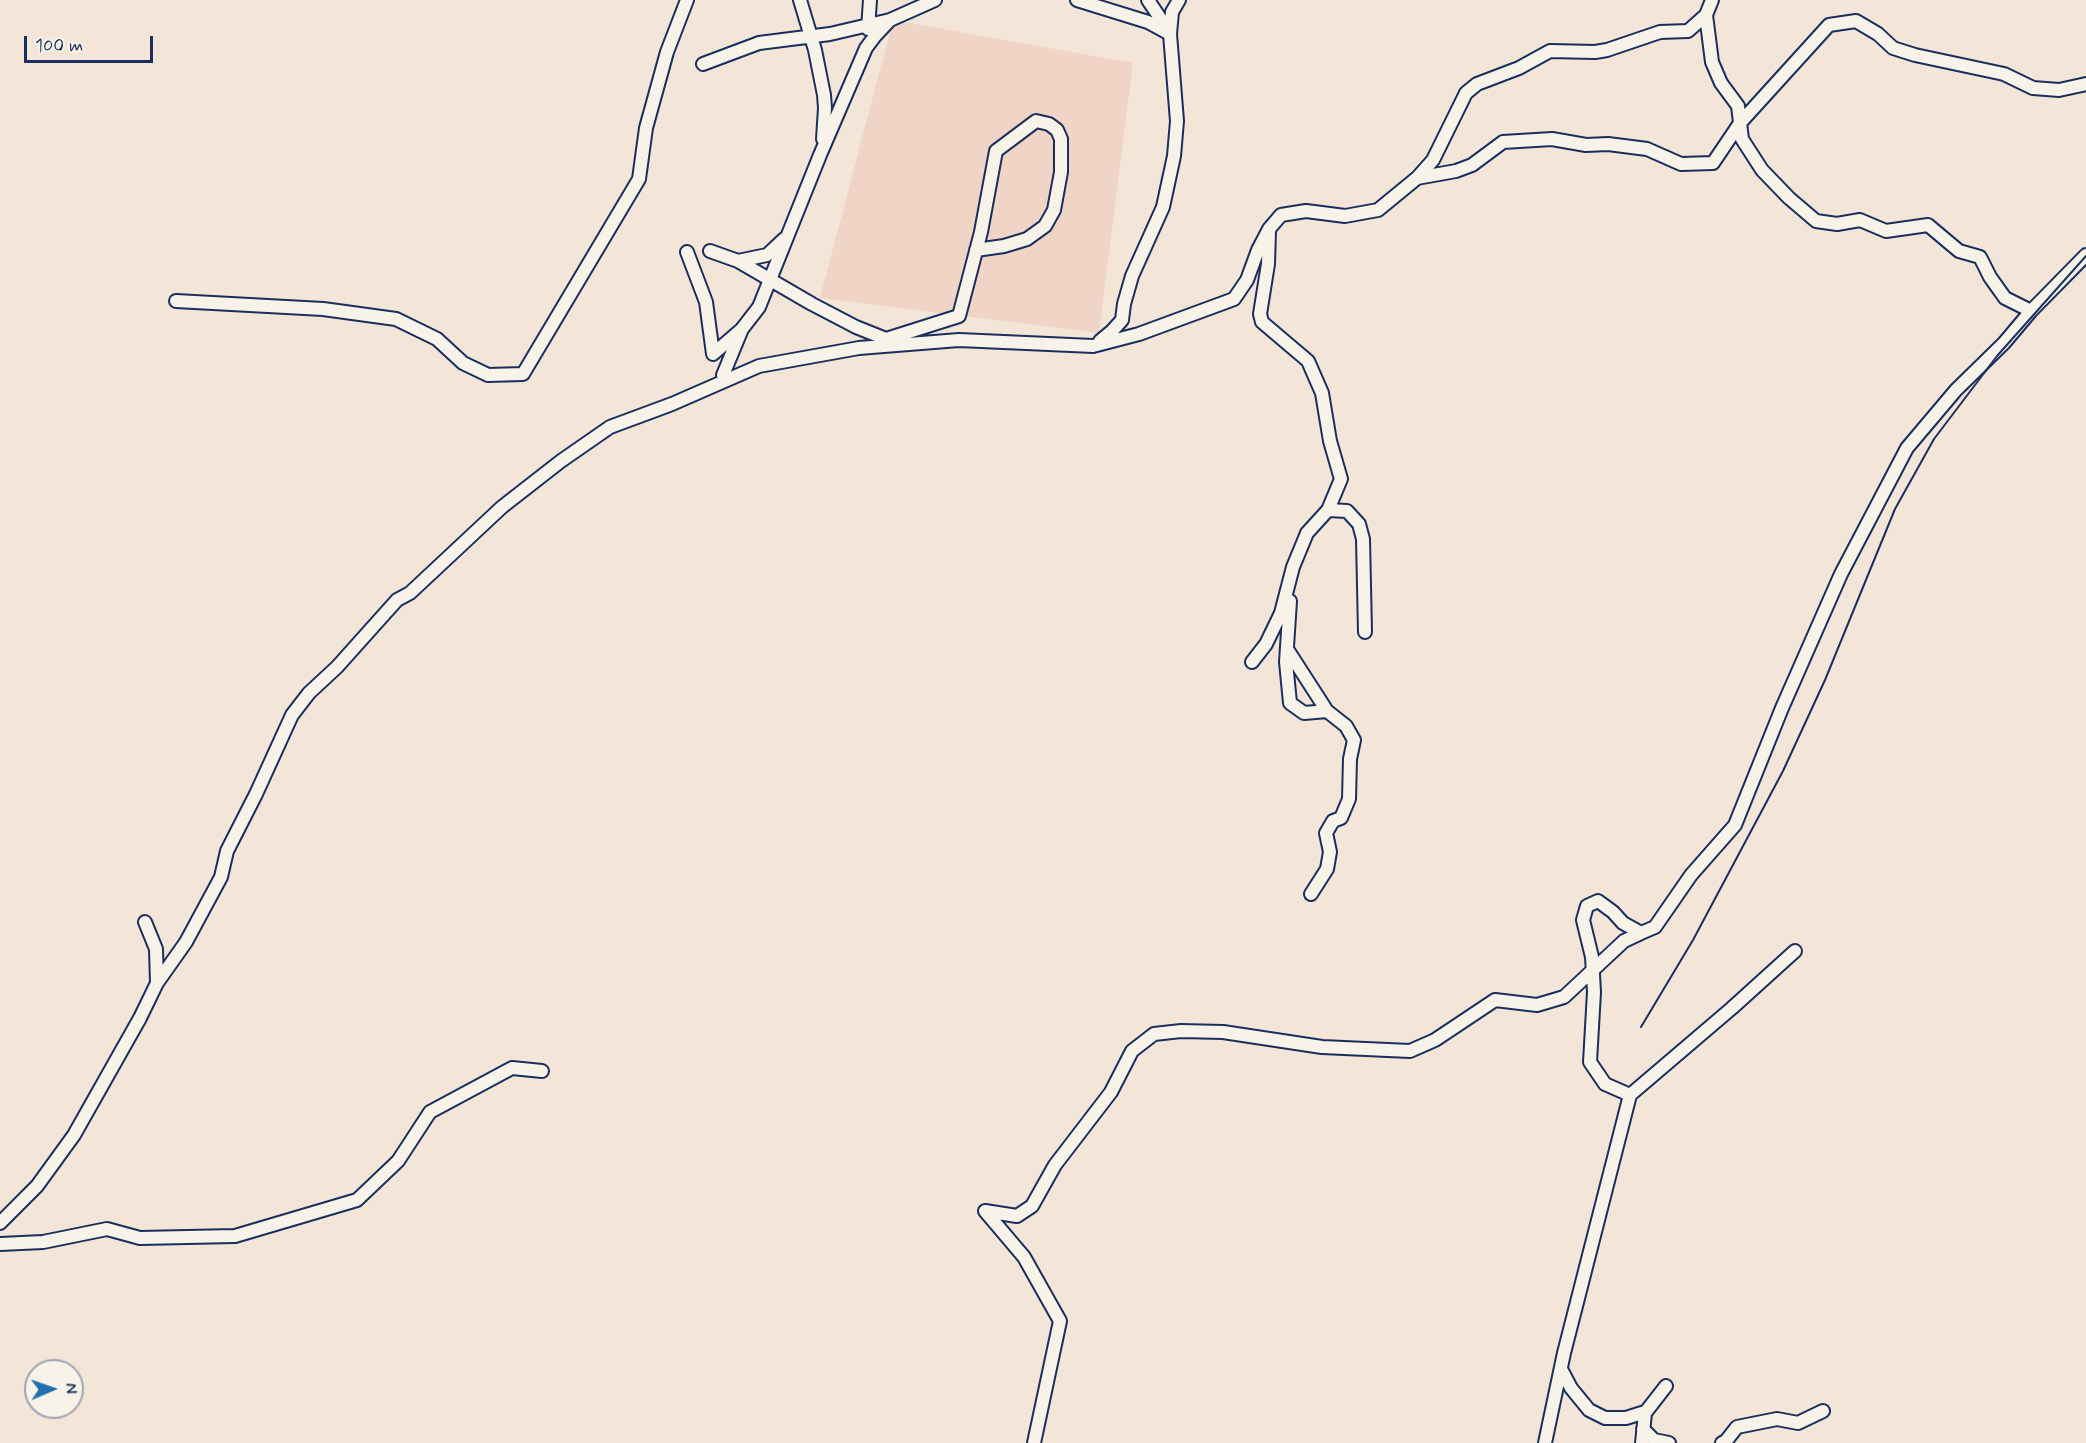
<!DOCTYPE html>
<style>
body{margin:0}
#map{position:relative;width:2086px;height:1443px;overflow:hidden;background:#f4e5d9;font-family:Mynerve,sans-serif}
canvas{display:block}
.north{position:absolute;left:24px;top:1359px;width:60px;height:60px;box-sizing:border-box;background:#f7f3e8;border:2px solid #9fa5b1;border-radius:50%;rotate:88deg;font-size:16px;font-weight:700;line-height:24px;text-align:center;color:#1b2f5e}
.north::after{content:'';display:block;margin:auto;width:21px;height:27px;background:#1f6fb2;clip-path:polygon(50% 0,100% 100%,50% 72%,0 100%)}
.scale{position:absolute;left:24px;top:36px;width:129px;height:27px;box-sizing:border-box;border:3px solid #1b2f5e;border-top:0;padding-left:8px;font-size:18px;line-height:21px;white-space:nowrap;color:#1b2f5e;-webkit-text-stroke:4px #f7f3e8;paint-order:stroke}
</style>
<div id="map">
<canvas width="2086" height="1443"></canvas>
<div class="north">N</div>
<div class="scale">100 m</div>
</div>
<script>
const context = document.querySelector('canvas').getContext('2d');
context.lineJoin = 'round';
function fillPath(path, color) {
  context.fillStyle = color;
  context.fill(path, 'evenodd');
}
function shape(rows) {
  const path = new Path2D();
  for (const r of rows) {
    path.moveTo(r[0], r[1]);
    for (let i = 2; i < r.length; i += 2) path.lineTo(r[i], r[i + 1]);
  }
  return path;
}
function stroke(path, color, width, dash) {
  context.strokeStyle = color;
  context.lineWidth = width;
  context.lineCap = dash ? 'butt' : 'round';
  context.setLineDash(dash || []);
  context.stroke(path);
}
fillPath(shape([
 [893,20,1133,63,1099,333,820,298]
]), '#f0d5c6');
const minor = shape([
 [800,0,815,50,824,95,825,108,823,139],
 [1077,0,1148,22,1170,34],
 [1148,0,1168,30],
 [1706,15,1712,62,1721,83,1738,106,1742,139,1762,170,1789,198,1816,221,1837,224,1860,220,1886,231,1928,225,1959,251,1980,257,1990,277,2005,298,2031,311],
 [868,29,870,0],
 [703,64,759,43,830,34,890,20],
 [1417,178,1456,171,1472,165,1503,142,1552,139,1586,145,1608,144,1647,149,1681,164,1713,163,1740,123,1829,25,1856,21,1878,34,1893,48,1915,55,2004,74,2033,88,2059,90,2086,84],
 [710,251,738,261,812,304,856,327,886,339],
 [687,252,706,302,713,354,742,329,723,375],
 [738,261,767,255,784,239],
 [176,301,323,309,396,319,437,339,463,363,488,375,523,374,639,179,646,128,667,52,687,0],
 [742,329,759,307,820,155,866,48,875,36,890,20,935,0],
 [880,341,959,316,981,232,996,151,1036,121,1049,124,1057,130,1061,139,1061,172,1054,210,1045,226,1027,239,1004,246,976,250],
 [1100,341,1112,331,1122,320,1124,304,1132,276,1163,207,1174,156,1177,121,1170,34,1172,12,1179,0],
 [1328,510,1347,511,1359,524,1363,539,1365,632],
 [1290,601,1286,662,1290,703,1304,713,1327,711,1346,726,1354,740,1350,759,1349,799,1341,818,1333,821,1326,833,1330,852,1327,869,1311,894],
 [1287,649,1327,711],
 [1252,662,1266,644,1281,613,1293,567,1307,533,1328,510,1341,479,1330,441,1322,393,1308,361,1262,322,1260,314,1268,264,1269,231],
 [145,922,156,949,157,983],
 [1630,1095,1732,1008,1795,951],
 [985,1211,1017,1216,1032,1206,1055,1165,1111,1092,1132,1051,1154,1034,1181,1031,1223,1032,1322,1047,1410,1051,1435,1040,1495,1000,1537,1005,1564,997,1624,941,1641,933],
 [985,1211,1024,1257,1060,1321,1034,1443],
 [0,1223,37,1186,74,1135,140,1018,157,983,186,942,221,877,227,851,256,794,292,715,309,693,337,667,397,600,410,593,502,507,561,461,610,427,672,404,759,366,859,348,959,340,1093,346,1139,334,1234,299,1247,280,1258,250,1269,229,1281,215,1306,211,1345,216,1378,210,1417,178,1433,160,1466,93,1477,84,1519,68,1550,51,1595,52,1607,50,1660,32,1688,31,1706,15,1712,0],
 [0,1244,43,1242,107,1229,140,1238,235,1236,357,1200,398,1161,430,1112,512,1068,542,1071],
 [1561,1369,1571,1388,1589,1410,1605,1418,1626,1418,1645,1412],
 [1643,1429,1654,1440,1669,1443],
 [1545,1443,1564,1353,1630,1095,1605,1084,1590,1062,1594,992,1592,957,1583,920,1587,906,1598,901,1613,912,1623,923,1641,933,1655,927,1691,875,1735,825,1782,708,1841,574,1907,448,1956,390,2004,343,2031,311,2086,255],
 [1642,1443,1645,1413,1666,1386],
 [1722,1443,1726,1441,1737,1427,1777,1419,1798,1423,1823,1411]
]);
stroke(minor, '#1b2f5e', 16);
stroke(minor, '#f7f3e8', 12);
stroke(shape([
 [1641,1027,1693,940,1783,771,1825,680,1895,509,1934,439,1997,356,2086,256]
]), '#1b2f5e', 2);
</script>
